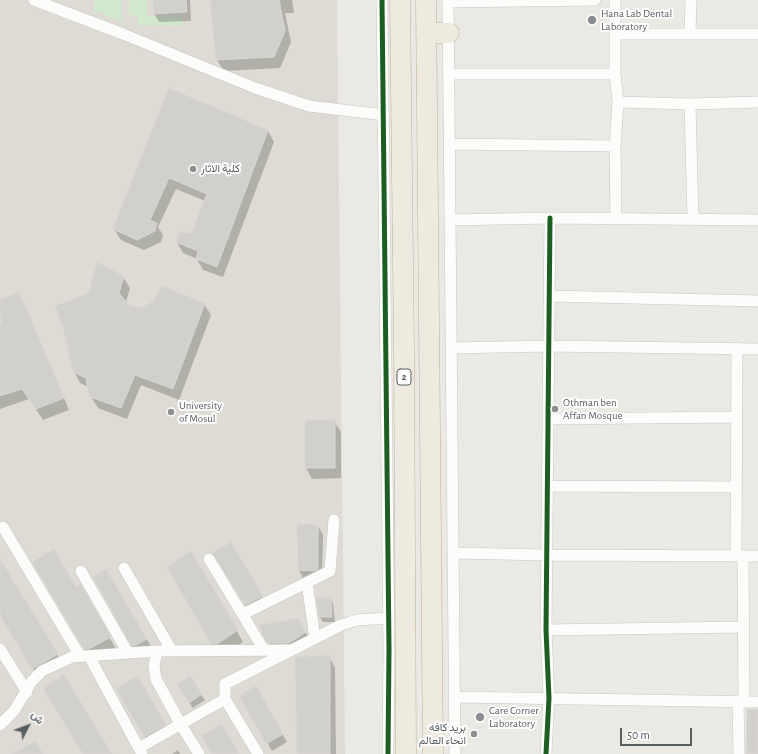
<!DOCTYPE html>
<meta charset="utf-8">
<style>
body{margin:0}
#map{position:relative;width:758px;height:754px;overflow:hidden;background:#eae9e3;font-family:"Alegreya Sans",Vazirmatn,sans-serif}
canvas{display:block}
.north{position:absolute;left:8px;top:706px;width:40px;height:40px;-webkit-text-stroke:3px #fff;paint-order:stroke;rotate:48deg;font-size:11px;font-weight:700;line-height:16px;text-align:center;color:#595e62}
.north::after{content:'';display:block;margin:auto;width:14px;height:18px;background:#595e62;clip-path:polygon(50% 0,100% 100%,50% 72%,0 100%)}
.scale{position:absolute;left:620px;top:728px;width:72px;height:18px;box-sizing:border-box;border:2px solid #595e62;border-top:0;padding-left:5px;font-size:12px;line-height:14px;white-space:nowrap;color:#595e62;-webkit-text-stroke:3px #fff;paint-order:stroke}
</style>
<div id="map">
<canvas width="758" height="754"></canvas>
<div class="north">ش</div>
<div class="scale">50 m</div>
</div>
<script>
const context = document.querySelector('canvas').getContext('2d');
context.lineJoin = 'round';
function fillPath(path, color) {
  context.fillStyle = color;
  context.fill(path, 'evenodd');
}
function shape(rows) {
  const path = new Path2D();
  for (const r of rows) {
    path.moveTo(r[0], r[1]);
    for (let i = 2; i < r.length; i += 2) path.lineTo(r[i], r[i + 1]);
  }
  return path;
}
function stroke(path, color, width, dash) {
  context.strokeStyle = color;
  context.lineWidth = width;
  context.lineCap = dash ? 'butt' : 'round';
  context.setLineDash(dash || []);
  context.stroke(path);
}
function drawText(font, color, halo, rows, align = 'center') {
  context.font = font + ' "Alegreya Sans",Vazirmatn,sans-serif';
  context.lineWidth = 4;
  context.setLineDash([]);
  context.textBaseline = 'middle';
  context.strokeStyle = halo;
  context.fillStyle = color;
  for (const [text, x, y, turn = 0] of rows) {
    context.save();
    context.translate(x, y);
    context.rotate((+turn || 0) * Math.PI / 180);
    context.textAlign = isNaN(turn) ? turn : align;
    if (halo) context.strokeText(text, 0, 0);
    context.fillText(text, 0, 0);
    context.restore();
  }
}
fillPath(shape([
 [0,0,337,0,345,754,0,754]
]), '#dddbd3');
fillPath(shape([
 [94,0,121,0,121,22,94,11],
 [129,0,147,0,147,16,182,17,182,26,138,25,138,15,129,15]
]), '#d1e8cd');
fillPath(shape([
 [154,0,190,0,191,21,159,22,154,13],
 [211,0,292,0,294,13,285,13,291,42,280,68,224,71,217,60],
 [170,89,268,131,274,142,223,277,203,270,197,259,183,253,177,242,191,236,205,201,176,189,158,227,163,235,161,242,144,250,121,240,114,229],
 [123,277,130,288,126,302,129,306,144,309,204,304,211,315,179,400,141,385,127,419,98,408,91,397,89,387,80,383,74,371,90,294],
 [19,294,25,305,69,410,43,420,29,399,0,409,0,325,4,323,0,313,0,301],
 [334,421,341,432,341,478,312,479,306,468],
 [298,525,318,526,323,535,322,577,303,578,299,570],
 [231,543,268,608,252,616,220,564],
 [191,552,243,642,224,654,218,654,168,567],
 [0,561,63,665,39,679,0,614],
 [34,563,76,588,80,586,116,649,91,660],
 [106,570,153,650,139,657,94,578],
 [330,598,333,603,335,622,323,622,320,617],
 [303,627,310,641,274,651,263,632],
 [329,656,335,668,336,754,298,754],
 [138,677,171,736,151,748,118,689],
 [190,678,205,700,193,708,181,691],
 [256,687,287,742,272,751,240,696],
 [178,750,180,754,172,754]
]), '#0003');
const building = shape([
 [153,0,186,0,187,12,153,14,153,0],
 [210,0,279,0,285,31,274,57,216,60,210,0],
 [169,88,268,130,217,267,196,259,198,251,176,242,179,231,191,234,207,194,169,178,150,220,157,223,155,231,137,240,113,229,169,88],
 [97,262,124,276,119,293,129,305,144,308,154,300,162,286,205,303,173,389,135,375,121,408,90,397,86,378,73,372,63,327,55,306,89,293,97,262],
 [19,292,64,398,36,409,22,389,0,396,0,324,2,323,0,316,0,300,19,292],
 [305,420,335,420,335,468,305,468,305,420],
 [297,524,318,525,318,569,314,571,298,570,297,524],
 [231,542,263,596,245,605,212,553,231,542],
 [54,549,76,587,81,584,111,637,89,649,84,649,32,562,54,549],
 [191,551,238,630,217,644,211,644,167,567,191,551],
 [0,559,58,654,32,669,0,615,0,559],
 [106,569,147,639,136,645,132,646,93,577,106,569],
 [331,597,332,617,319,617,316,598,331,597],
 [299,618,306,632,289,643,268,643,262,633,260,625,299,618],
 [330,655,330,754,297,754,295,657,330,655],
 [64,674,112,754,83,754,43,689,64,674],
 [138,676,166,725,144,737,116,688,138,676],
 [190,676,202,694,189,703,177,685,190,676],
 [256,686,283,734,266,744,239,696,256,686],
 [747,709,758,709,758,754,746,754,747,709],
 [222,724,239,754,212,754,201,736,222,724],
 [36,741,43,754,11,754,36,741]
]);
fillPath(building, '#d2d0cd');
stroke(building, '#dad7d2', 1);
const street = shape([
 [34,0,123,34,255,88,309,106,384,115],
 [382,0,389,649,388,754],
 [448,0,455,754],
 [615,0,615,74,618,102,615,146,616,219],
 [448,2,595,0],
 [690,33,691,0],
 [616,34,758,34],
 [449,74,615,74],
 [618,102,690,104,758,102],
 [690,104,693,219],
 [450,144,615,146],
 [450,220,550,218,758,220],
 [549,296,758,301],
 [452,348,549,346,758,349],
 [548,419,737,417],
 [547,486,737,487],
 [3,527,80,656],
 [454,553,547,555,758,556],
 [736,556,737,348],
 [743,556,744,701],
 [209,559,264,650],
 [124,568,172,651],
 [81,571,128,653],
 [307,583,315,638],
 [243,614,330,571,334,520],
 [546,630,743,627],
 [0,649,27,692],
 [157,651,154,666,156,679,181,725,199,754],
 [89,656,142,754],
 [455,697,758,702],
 [738,701,739,754],
 [0,725,14,711,32,681,42,671,72,657,157,651,290,650],
 [139,748,225,699],
 [258,754,225,699,225,684,341,625,357,620,389,618],
 [546,754,549,698,546,630,550,218]
]);
const highway = shape([
 [400,0,404,348,406,754],
 [426,0,433,754],
 [426,33,449,33]
]);
stroke(street, '#c6c6c4', 12);
stroke(highway, '#c2b190', 21);
stroke(street, '#fcfcfb', 11);
stroke(highway, '#eeeae0', 20);
stroke(shape([
 [382,0,389,649,388,754],
 [546,754,549,698,546,630,550,218]
]), '#1b5e20', 5);
for (const [x, y, r, color] of [
 [592,20,5,"#8c8f8f"],
 [193,169,4,"#8c8f8f"],
 [555,409,4,"#8c8f8f"],
 [171,412,4,"#8c8f8f"],
 [480,717,5,"#8c8f8f"],
 [474,734,4,"#8c8f8f"]
]) {
  const dot = new Path2D();
  dot.arc(x, y, r, 0, 2 * Math.PI);
  context.fillStyle = color;
  context.fill(dot);
  stroke(dot, '#fff', 1.5);
}
for (const [x, y, w] of [
 [404,377,14]
]) {
  const box = new Path2D();
  box.roundRect(x - w / 2, y - 8, w, 16, 3);
  context.fillStyle = '#fff';
  context.fill(box);
  stroke(box, '#595e62', 1);
}
drawText('bold 10px', '#595e62', null, [
 ["2",404,377]
]);
drawText('11px', '#595e62', '#fff', [
 ["Hana Lab Dental",601,14],
 ["Laboratory",601,27],
 ["كلية الاثار",201,169],
 ["Othman ben",563,403],
 ["Affan Mosque",563,416],
 ["University",179,406],
 ["of Mosul",179,419],
 ["Care Corner",489,711],
 ["Laboratory",489,724],
 ["بريد كافه",466,728,"right"],
 ["انحاء العالم",466,741,"right"]
], 'left');
</script>
